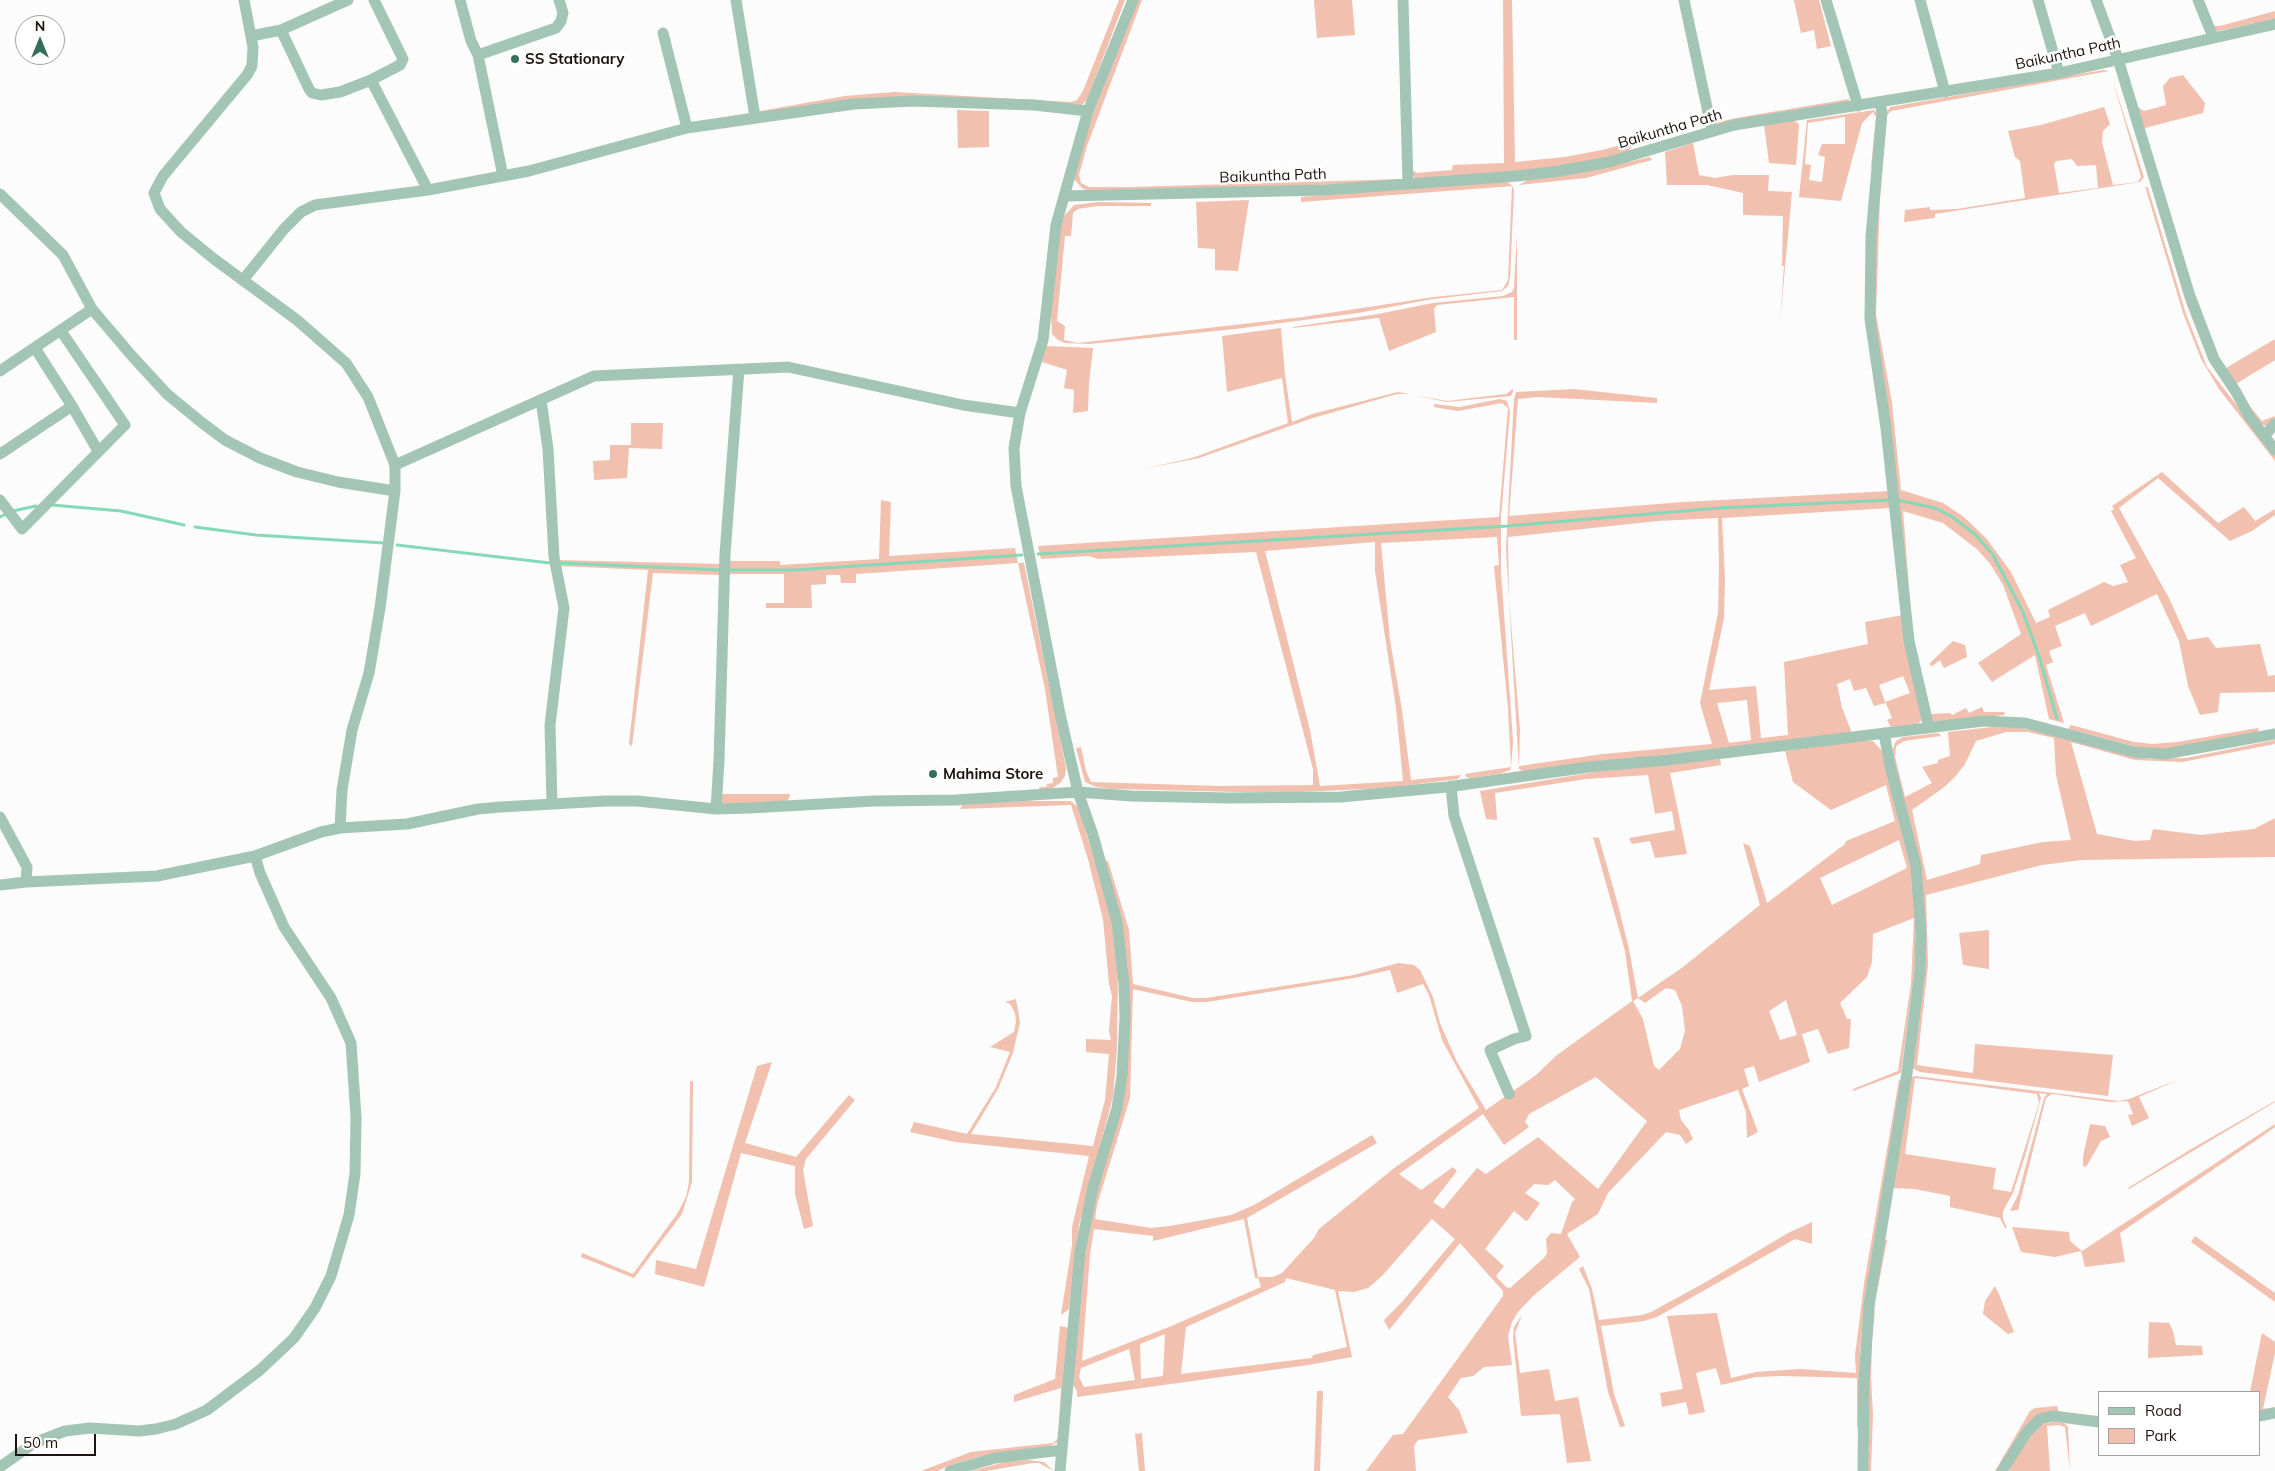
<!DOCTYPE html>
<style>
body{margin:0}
#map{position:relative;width:2275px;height:1471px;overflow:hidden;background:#fcfcfc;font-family:Mulish,sans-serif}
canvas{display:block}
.legend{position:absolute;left:2098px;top:1391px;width:162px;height:65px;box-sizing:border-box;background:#fff;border:1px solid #a5a19f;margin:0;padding:6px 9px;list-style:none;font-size:15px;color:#1e130f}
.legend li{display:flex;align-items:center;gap:10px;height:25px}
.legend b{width:25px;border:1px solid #a5a19f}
.north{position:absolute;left:15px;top:15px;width:50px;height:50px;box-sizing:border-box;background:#fff;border:1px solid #a5a19f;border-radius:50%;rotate:0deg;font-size:14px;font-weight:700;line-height:20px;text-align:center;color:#1e130f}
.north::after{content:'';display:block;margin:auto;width:18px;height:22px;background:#336f5a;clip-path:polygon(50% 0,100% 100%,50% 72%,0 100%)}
.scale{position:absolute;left:15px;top:1434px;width:81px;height:22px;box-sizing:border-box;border:2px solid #1e130f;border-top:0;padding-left:6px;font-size:15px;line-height:18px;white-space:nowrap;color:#1e130f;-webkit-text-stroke:4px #fff;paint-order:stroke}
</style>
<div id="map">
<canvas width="2275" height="1471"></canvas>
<ul class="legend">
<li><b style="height:6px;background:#a3c5b6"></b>Road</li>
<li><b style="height:14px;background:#f1c0ae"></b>Park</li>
</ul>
<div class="north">N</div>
<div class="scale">50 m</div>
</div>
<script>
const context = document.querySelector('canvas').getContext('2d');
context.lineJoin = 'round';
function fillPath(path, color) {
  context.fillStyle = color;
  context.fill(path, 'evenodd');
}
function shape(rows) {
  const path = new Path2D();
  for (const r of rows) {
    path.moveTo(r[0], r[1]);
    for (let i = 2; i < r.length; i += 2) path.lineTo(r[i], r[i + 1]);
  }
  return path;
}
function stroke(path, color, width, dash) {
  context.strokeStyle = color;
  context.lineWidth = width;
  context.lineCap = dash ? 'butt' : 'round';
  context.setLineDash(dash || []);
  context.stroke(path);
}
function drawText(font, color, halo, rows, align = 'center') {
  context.font = font + ' Mulish,sans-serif';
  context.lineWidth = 5;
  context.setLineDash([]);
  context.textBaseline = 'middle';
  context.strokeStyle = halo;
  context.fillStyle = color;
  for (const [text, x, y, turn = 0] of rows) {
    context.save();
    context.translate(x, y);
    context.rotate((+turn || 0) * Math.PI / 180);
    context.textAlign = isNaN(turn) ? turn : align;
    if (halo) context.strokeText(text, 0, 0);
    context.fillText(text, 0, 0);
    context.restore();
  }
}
fillPath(shape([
 [1119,0,1125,0,1087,100,1080,106,894,97,709,120,845,96,894,92,1071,102,1077,100,1083,91],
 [1137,0,1142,0,1087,146,1079,175,1081,183,1089,187,1131,187,1404,179,1395,181,1223,190,1088,191,1082,188,1074,179,1090,121],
 [1314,0,1352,0,1355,35,1317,38],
 [1503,0,1512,0,1515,162,1565,157,1602,150,1632,142,1632,146,1628,152,1601,160,1515,173,1415,178,1411,174,1413,171,1417,173,1452,170,1453,165,1504,163],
 [1794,0,1819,0,1831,46,1817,49,1814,30,1801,33],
 [2275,11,2275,19,2213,32,2211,26,2220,26],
 [2103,70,2109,71,1891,111,1887,115,1880,198,1876,314,1892,403,1901,490,1943,503,1964,517,1986,538,2011,572,2036,623,2050,617,2048,610,2104,582,2113,586,2128,582,2120,565,2136,558,2111,511,2114,509,2112,506,2162,472,2218,523,2244,507,2255,521,2275,509,2275,515,2252,531,2230,541,2158,478,2119,508,2169,598,2188,640,2208,637,2216,648,2260,644,2268,676,2275,675,2275,692,2220,693,2218,712,2200,715,2188,686,2179,641,2157,594,2091,626,2085,613,2055,626,2062,646,2049,651,2053,662,2046,665,2064,723,2049,719,2035,655,1992,682,1978,663,2021,634,2003,585,1991,565,1978,550,1943,523,1903,511,1913,637,1931,714,1950,713,1952,715,1966,708,1969,713,1982,707,1984,712,2004,712,2005,715,1934,722,1930,718,1914,658,1883,384,1873,330,1874,250,1884,117,1890,107],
 [2183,75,2205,103,2203,113,2137,130,2158,192,2190,299,2211,352,2221,371,2275,339,2275,360,2231,387,2240,399,2243,398,2262,421,2275,416,2275,420,2266,426,2256,422,2231,392,2208,359,2186,303,2130,113,2132,108,2137,107,2144,111,2166,105,2163,86,2170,78],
 [2112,78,2144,177,2140,182,1935,214,1935,218,1904,222,1905,210,1930,207,1930,210,1957,209,2025,198,2020,161,2015,157,2008,131,2041,125,2104,107,2110,124,2103,131,2102,142,2113,185,2138,182,2141,177],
 [2072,159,2077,166,2096,165,2098,188,2059,193,2054,164,2056,161],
 [1849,99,1849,103,1798,109,1710,127,1710,124,1736,118],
 [957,110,989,111,989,147,958,148],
 [1874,110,1877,113,1873,168,1871,167,1876,117,1873,112,1862,123,1841,201,1799,197,1807,120],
 [1845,117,1845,144,1822,144,1818,155,1825,157,1822,182,1809,180,1811,165,1805,164,1808,123],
 [1792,120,1798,123,1799,125,1796,165,1769,163,1764,125],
 [1693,143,1699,175,1715,178,1733,175,1769,175,1768,191,1792,192,1780,323,1784,266,1782,266,1783,216,1743,215,1743,193,1707,185,1667,185,1665,152],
 [1650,157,1652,160,1586,178,1519,185,1529,179,1606,167],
 [1506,181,1509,183,1513,187,1514,191,1510,277,1508,286,1502,291,1433,299,1358,313,1235,329,1090,344,1065,343,1058,340,1052,334,1051,315,1061,225,1065,215,1074,205,1099,202,1151,203,1151,206,1097,206,1078,209,1073,213,1071,236,1065,236,1057,321,1065,326,1064,340,1078,343,1303,317,1434,297,1502,290,1508,280,1512,186,1301,202,1301,197],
 [2145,186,2148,188,2186,314,2207,367,2275,454,2275,461,2219,389,2201,359,2183,313],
 [1249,200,1238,271,1215,270,1215,249,1198,248,1196,202],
 [1517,233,1517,340,1514,340,1514,297,1437,305,1434,309,1436,332,1389,351,1379,318,1293,328,1293,327,1378,314,1433,303,1503,296,1512,292,1514,288],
 [1281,328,1285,375,1292,422,1312,414,1398,392,1447,401,1506,394,1513,389,1513,392,1511,396,1446,402,1410,394,1397,394,1313,418,1199,458,1143,469,1192,458,1288,423,1282,378,1227,392,1222,336],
 [1046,346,1093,348,1089,383,1088,411,1073,413,1074,390,1064,388,1067,370,1042,362],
 [1574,389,1657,398,1657,403,1537,397,1518,399,1509,516,1683,502,1890,491,1891,508,1722,518,1725,578,1724,618,1709,690,1756,686,1761,738,1788,735,1784,662,1868,644,1865,622,1903,615,1923,717,1921,721,1917,724,1891,727,1887,720,1892,718,1886,703,1874,706,1866,688,1854,691,1850,679,1837,684,1842,708,1852,733,1523,771,1519,769,1506,549,1514,399,1516,392],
 [1718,518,1719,567,1718,613,1700,703,1712,744,1603,754,1519,766,1520,730,1509,599,1508,537,1658,521],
 [1903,676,1910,693,1885,702,1879,685],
 [1747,700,1751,740,1729,743,1717,703],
 [1500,399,1507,401,1510,412,1501,517,1501,571,1513,741,1511,768,1510,770,1499,774,1471,778,1466,777,1465,774,1511,767,1508,708,1494,566,1499,565,1497,537,1381,543,1390,640,1402,710,1411,780,1461,775,1458,779,1386,788,1281,793,1112,789,1096,787,1085,782,1076,748,1081,747,1086,771,1091,782,1220,786,1313,785,1313,769,1256,552,1099,559,1088,556,1041,559,1038,546,1499,517,1508,408,1502,403,1458,411,1434,407,1434,404,1460,407],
 [1375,542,1375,571,1396,708,1403,781,1320,786,1310,730,1265,551],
 [631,423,663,423,662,449,629,448,627,478,594,480,593,461,610,460,610,445,631,445],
 [881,500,891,502,889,556,1015,548,1018,563,1024,563,1066,768,1065,776,1061,782,1052,789,1040,790,1039,787,1046,787,1047,784,1053,783,1053,778,1058,777,1045,689,1018,563,856,574,856,583,841,583,840,575,826,575,826,584,811,585,812,608,766,608,766,603,784,603,784,574,729,574,722,794,790,794,789,799,782,802,712,804,721,575,653,573,632,746,629,744,648,570,559,566,558,560,721,564,722,561,780,561,780,565,879,559],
 [1953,641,1965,645,1967,657,1944,668,1940,660,1931,667,1930,663],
 [2071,725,2134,742,2152,744,2177,742,2258,728,2259,732,2206,743,2162,749,2137,747,2068,729],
 [1992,727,2022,728,2149,759,2186,758,2275,740,2275,744,2182,762,2135,760,2071,742,2097,834,2135,841,2150,840,2153,829,2201,835,2254,829,2275,818,2275,857,2081,860,2042,865,1926,895,1928,965,1917,1065,1973,1073,1975,1044,2113,1055,2108,1096,1920,1072,1912,1068,1924,928,1892,751,1896,741,1903,737,1939,733,1941,736,1904,741,1896,746,1895,757,1905,797,1932,783,1922,767,1938,763,1938,760,1950,756,1948,732],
 [2006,732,2028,732,2054,738,2056,775,2071,840,2043,842,1981,855,1980,864,1927,880,1912,810,1943,788,1955,777,1965,764,1976,741],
 [1863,740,1873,741,1883,752,1911,866,1916,918,1915,968,1901,1073,1853,1091,1853,1089,1898,1071,1911,984,1914,918,1873,934,1872,962,1867,977,1840,1003,1847,1019,1851,1019,1849,1048,1828,1054,1818,1029,1802,1034,1810,1062,1759,1082,1754,1066,1744,1069,1749,1086,1742,1089,1758,1132,1747,1138,1746,1112,1738,1090,1679,1110,1681,1120,1689,1130,1693,1139,1686,1144,1680,1135,1666,1132,1608,1193,1598,1214,1567,1234,1580,1257,1533,1296,1518,1312,1512,1322,1508,1336,1512,1365,1484,1367,1473,1376,1461,1378,1448,1397,1459,1410,1468,1433,1418,1440,1414,1446,1416,1471,1366,1471,1393,1435,1403,1434,1503,1296,1503,1291,1460,1243,1389,1330,1384,1320,1402,1302,1455,1239,1432,1219,1382,1276,1368,1288,1354,1292,1338,1291,1352,1357,1308,1365,1077,1397,1077,1391,1073,1385,1085,1254,1098,1184,1111,1144,1128,969,1122,927,1105,860,1108,861,1129,930,1133,984,1193,998,1206,998,1354,975,1398,963,1414,965,1420,970,1433,997,1440,1023,1457,1062,1486,1110,1536,1075,1557,1055,1632,1001,1625,951,1593,837,1599,838,1617,901,1629,949,1638,998,1683,967,1760,905,1743,843,1750,846,1767,903,1845,844,1846,841,1895,821,1886,785,1831,810,1793,782,1785,751],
 [1899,840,1907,868,1832,905,1820,878],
 [1390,970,1397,993,1423,984,1429,995,1442,1040,1479,1108,1393,1169,1319,1229,1314,1238,1282,1273,1273,1277,1258,1277,1247,1218,1377,1143,1372,1135,1254,1205,1231,1215,1170,1226,1151,1228,1095,1219,1097,1205,1130,1098,1133,989,1192,1002,1207,1002,1354,978],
 [1666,988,1675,990,1682,1006,1685,1031,1680,1049,1659,1070,1654,1066,1643,1019,1633,1001,1638,998,1645,1003],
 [1786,1000,1797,1035,1780,1040,1769,1011],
 [1596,1077,1647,1121,1598,1189,1538,1137,1486,1174,1477,1168,1443,1209,1433,1202,1457,1171,1453,1167,1421,1190,1399,1174,1483,1114,1504,1145,1529,1127,1525,1122,1529,1114],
 [1555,1180,1575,1199,1572,1202,1561,1234,1551,1233,1546,1239,1547,1253,1544,1258,1510,1288,1506,1287,1496,1276,1504,1266,1485,1249,1514,1211,1526,1221,1528,1220,1540,1203,1525,1193,1534,1184,1548,1185],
 [1244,1219,1255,1278,1258,1278,1261,1287,1169,1327,1082,1361,1090,1254,1094,1229,1153,1236,1153,1241],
 [1286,1278,1335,1290,1347,1347,1313,1355,1312,1358,1181,1374,1186,1327,1285,1282],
 [1165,1334,1163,1376,1141,1379,1140,1344],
 [1129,1349,1135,1380,1084,1387,1079,1377,1081,1368],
 [1720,759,1721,765,1670,773,1687,854,1655,858,1650,841,1632,844,1629,838,1675,830,1672,811,1655,814,1648,775,1586,779,1495,793,1497,820,1486,819,1480,791,1595,772],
 [1022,801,1071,801,1079,808,1111,916,1118,974,1117,1049,1113,1097,1079,1225,1069,1309,1061,1315,1072,1245,1072,1227,1089,1156,955,1142,910,1132,914,1122,967,1134,996,1087,1010,1052,990,1047,1014,1032,1016,1022,1015,1013,1010,1004,1005,1002,1016,999,1020,1022,1013,1053,998,1089,971,1134,1093,1146,1105,1100,1109,1054,1086,1052,1086,1039,1111,1040,1109,1030,1112,996,1109,984,1103,919,1088,859,1071,805,960,809,963,804],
 [1989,930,1989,969,1963,965,1959,933],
 [772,1062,745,1143,796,1157,849,1095,855,1100,806,1159,803,1170,813,1226,804,1229,795,1194,795,1166,741,1153,704,1287,655,1274,656,1260,696,1269,757,1066],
 [1915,1076,2119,1101,2129,1099,2180,1079,2139,1097,2149,1118,2132,1126,2128,1115,2133,1114,2128,1101,2109,1102,2052,1094,2046,1098,2018,1210,2010,1211,2018,1195,2044,1098,2047,1094,2039,1093,2041,1098,2025,1156,2013,1193,2003,1211,2003,1219,2007,1228,2005,1228,2000,1218,1950,1207,1950,1196,1915,1189,1893,1188,1911,1077],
 [1915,1078,2037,1094,2039,1103,2011,1192,1993,1189,1996,1168,1905,1154],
 [1899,1080,1901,1081,1864,1310,1860,1351,1860,1428,1857,1427,1857,1378,1781,1376,1756,1377,1721,1385,1716,1368,1696,1373,1705,1412,1689,1415,1686,1402,1662,1407,1660,1393,1683,1389,1667,1316,1717,1313,1731,1378,1756,1372,1800,1369,1856,1373,1855,1355,1864,1284],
 [690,1081,693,1081,692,1182,682,1214,634,1278,581,1257,582,1253,633,1274,677,1214,686,1197,689,1182],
 [2275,1101,2275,1102,2129,1189,2128,1188,2193,1148],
 [2090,1124,2105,1126,2110,1137,2101,1141,2086,1167,2083,1166,2083,1157],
 [2275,1124,2275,1127,2261,1137,2120,1233,2125,1262,2085,1267,2081,1251,2055,1257,2021,1252,2012,1227,2069,1232,2070,1241,2082,1251],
 [1812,1222,1812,1244,1795,1239,1657,1317,1644,1321,1601,1326,1614,1394,1625,1426,1620,1427,1608,1392,1589,1289,1579,1269,1583,1266,1592,1289,1599,1320,1642,1315,1651,1312,1706,1282,1788,1233],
 [2195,1236,2275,1293,2275,1302,2191,1242],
 [1884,1240,1887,1240,1876,1298,1872,1342,1871,1379,1873,1414,1871,1471,1868,1471,1867,1379,1871,1335],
 [1995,1286,1999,1294,2014,1332,2008,1334,1983,1314,1985,1301],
 [1522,1315,1515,1333,1520,1373,1549,1369,1555,1401,1578,1397,1591,1461,1567,1463,1560,1414,1521,1416,1513,1338,1514,1327],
 [2149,1322,2169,1323,2173,1331,2176,1345,2202,1346,2203,1355,2148,1358],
 [1060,1326,1069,1328,1058,1442,1050,1446,978,1457,948,1466,938,1471,921,1471,971,1452,1053,1443,1058,1438,1061,1388,1014,1402,1014,1395,1055,1379],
 [2262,1333,2275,1342,2275,1353,2263,1409,2275,1407,2275,1410,2259,1412,2259,1392,2250,1392],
 [1317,1391,1323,1391,1320,1471,1314,1471],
 [2057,1406,2059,1412,2099,1416,2099,1419,2047,1412,1998,1471,1995,1471,2030,1411,2035,1408],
 [2053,1422,2064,1423,2068,1427,2070,1471,2065,1427,2058,1425,2047,1426,2050,1471,2010,1471,2009,1469,2030,1437,2042,1424],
 [1142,1433,1145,1471,1139,1471,1135,1434],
 [1028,1460,1044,1462,1054,1471,1039,1463,1033,1463,986,1471,971,1471,1005,1462]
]), '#f1c0ae');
stroke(shape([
 [1897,500,1935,508,1951,516,1976,535,1993,555,2022,610,2039,656,2057,719],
 [52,505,121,511,184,525],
 [13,511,36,506],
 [0,517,4,515],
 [195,527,256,535,384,543],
 [397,545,550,563],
 [1038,554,1508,526,1719,508,1891,500],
 [560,563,722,570],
 [728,570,795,570,1022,555]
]), '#85d9b8', 3);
stroke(shape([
 [244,0,253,47,252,66,247,75,163,176,154,193,160,209,181,232,214,259,297,320,346,363,368,397,395,465,395,491,380,608,369,673,352,730,342,790,340,828],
 [460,0,471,41,478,55],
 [736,0,755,117],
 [1403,0,1408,184],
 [1684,0,1712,131],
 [1826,0,1858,106],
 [1920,0,1945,92],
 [2038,0,2059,73],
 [2096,0,2118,59,2190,296,2214,359,2236,392,2249,416,2275,450],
 [2198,0,2213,37],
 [281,30,348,0],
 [663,33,687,128],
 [251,36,281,30,309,89,312,93,321,95,340,92,371,80,428,190],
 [371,80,400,65,403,59,374,0],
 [1880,103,1882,112,1871,237,1870,319,1886,428,1909,641,1929,728],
 [503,176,478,55,556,28,561,21,563,13,559,0],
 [0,194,63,255,92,309,132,356,167,394,201,422,225,440,260,458,297,472,338,482,395,491],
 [1065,196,1325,190,1517,176,1560,171,1609,162,1734,125,2059,73,2275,24],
 [243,280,284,229,301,212,315,205,428,190,529,171,687,128,854,104,913,101,1034,105,1088,111],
 [35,348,72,406,98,451],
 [0,371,92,309],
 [541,400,548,449,554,557,564,608,550,725,552,804],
 [2264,436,2275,424],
 [0,454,72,406],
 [395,465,594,376,788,367,963,405,1020,413],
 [0,500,22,529,125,425,61,331],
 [1451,786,1454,816,1526,1036,1514,1039,1490,1050,1509,1094],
 [716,809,719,761,725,554,739,369],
 [0,817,27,867,26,882],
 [0,885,26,882,157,876,255,856,321,832,340,828,407,824,478,809,501,807,605,801,637,801,716,809,750,808,874,801,956,800,1078,792,1131,796,1229,798,1341,797,1447,787,1589,767,1667,760,1983,721,2025,723,2134,752,2165,754,2275,734],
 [2259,1416,2275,1413],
 [0,1467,34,1443,65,1431,90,1428,139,1431,156,1429,176,1424,207,1410,260,1370,294,1338,315,1308,331,1276,349,1215,355,1174,356,1117,351,1043,331,998,284,927,260,873,255,856],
 [950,1471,995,1458,1062,1450],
 [1060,1471,1080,1252,1093,1187,1117,1108,1122,1076,1125,1017,1124,983,1117,922,1093,835,1078,792,1060,714,1016,486,1014,448,1020,413,1043,340,1056,225,1088,111,1133,0],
 [1863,1471,1864,1381,1869,1306,1907,1073,1920,970,1921,933,1916,866,1890,766,1884,733],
 [2002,1471,2027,1432,2040,1419,2053,1416,2099,1422]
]), '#a3c5b6', 11);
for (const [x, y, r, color] of [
 [515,59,5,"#336f5a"],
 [933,774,5,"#336f5a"]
]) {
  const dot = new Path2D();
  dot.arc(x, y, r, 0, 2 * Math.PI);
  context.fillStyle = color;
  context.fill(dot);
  stroke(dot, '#fff', 2);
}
drawText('15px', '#1e130f', '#fff', [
 ["Baikuntha Path",2068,54,-12],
 ["Baikuntha Path",1670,129,-16],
 ["Baikuntha Path",1273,176,-2]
]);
drawText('bold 15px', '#1e130f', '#fff', [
 ["SS Stationary",525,59],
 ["Mahima Store",943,774]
], 'left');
</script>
